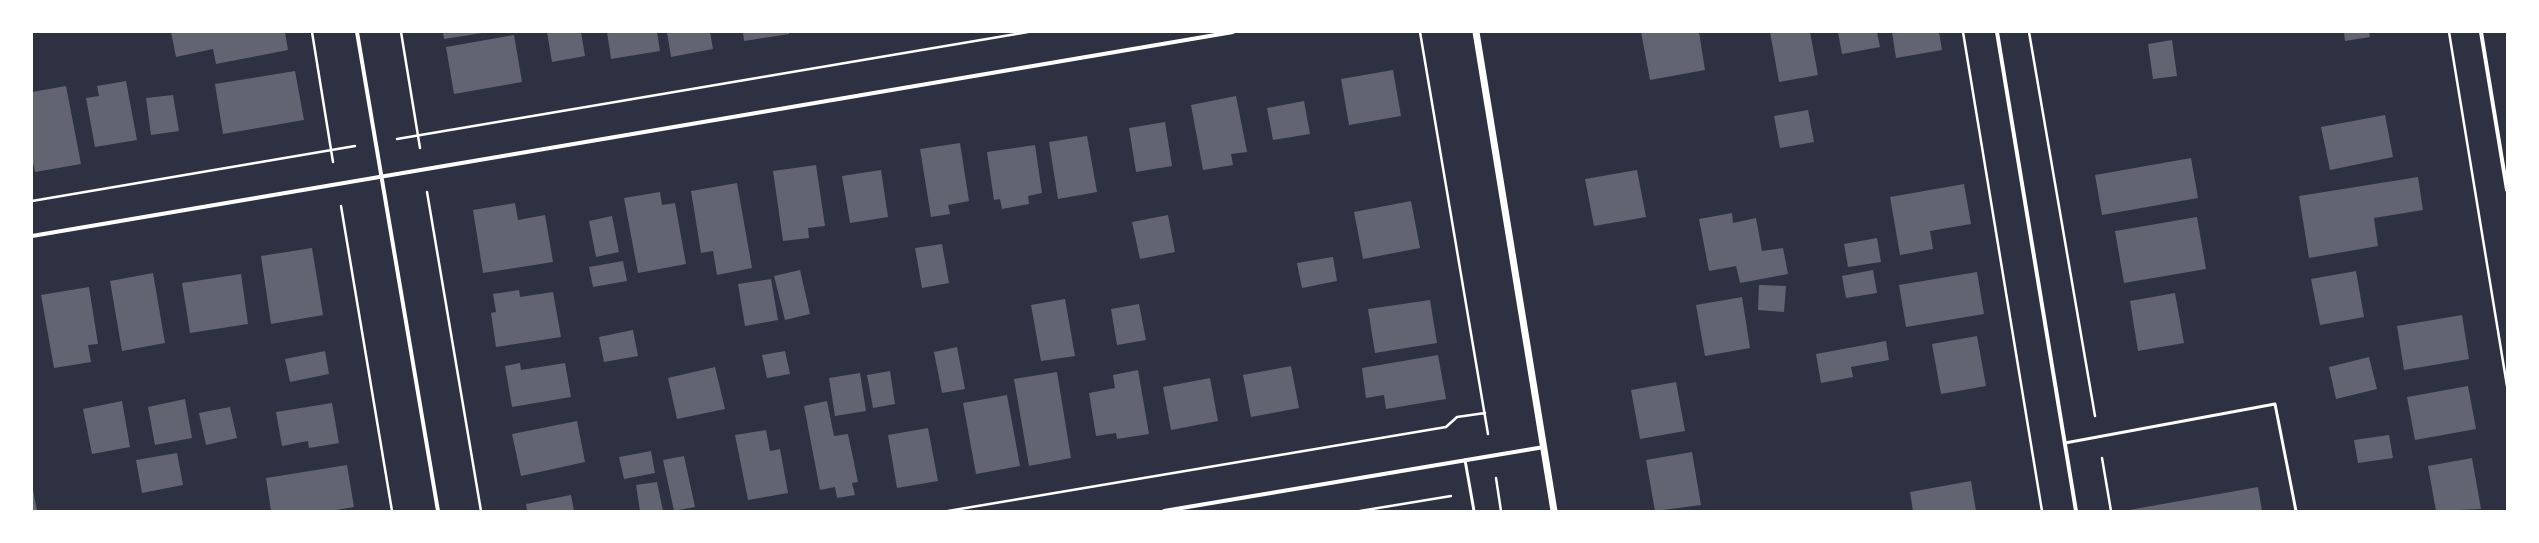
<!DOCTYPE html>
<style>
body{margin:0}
#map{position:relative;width:2539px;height:543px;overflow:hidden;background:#2d3142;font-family:"Roboto Condensed",sans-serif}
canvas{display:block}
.frame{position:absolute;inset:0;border:33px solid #fff;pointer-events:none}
</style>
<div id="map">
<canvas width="2539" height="543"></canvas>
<div class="frame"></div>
</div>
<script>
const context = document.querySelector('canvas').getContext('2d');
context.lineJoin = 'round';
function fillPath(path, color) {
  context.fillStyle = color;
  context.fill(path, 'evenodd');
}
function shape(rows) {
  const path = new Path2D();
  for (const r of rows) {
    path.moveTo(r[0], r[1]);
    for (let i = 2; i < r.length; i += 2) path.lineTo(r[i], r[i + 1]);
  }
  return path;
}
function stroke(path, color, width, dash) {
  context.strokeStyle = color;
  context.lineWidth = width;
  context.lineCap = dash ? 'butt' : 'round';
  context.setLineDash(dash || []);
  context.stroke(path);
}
fillPath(shape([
 [171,32,285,32,288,50,216,64,213,49,176,57],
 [443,32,482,32,482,33,444,39],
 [547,32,581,32,585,56,552,62],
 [607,32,657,32,660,51,611,59],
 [667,32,710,32,713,49,671,57],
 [743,32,789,32,789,34,744,41],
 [1641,32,1699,32,1705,70,1650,80],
 [1770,32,1810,32,1818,75,1779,82],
 [1838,32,1877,32,1880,47,1842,54],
 [1892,32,1939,32,1942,50,1896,58],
 [2344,32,2369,32,2370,37,2345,41],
 [514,35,522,82,454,94,446,47],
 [2172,40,2177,76,2153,79,2148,44],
 [1393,70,1401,116,1349,125,1341,79],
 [295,71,304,120,223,134,215,84],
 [126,81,137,140,95,147,86,98,99,96,97,86],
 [66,86,81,164,35,172,32,158,32,92],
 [173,95,179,131,151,135,146,98],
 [1236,96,1247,152,1231,154,1233,165,1203,170,1191,105],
 [1304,101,1310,134,1273,140,1267,108],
 [1808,110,1814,142,1780,148,1774,116],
 [2385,115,2393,157,2330,170,2321,127],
 [1165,122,1172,166,1136,172,1129,128],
 [1087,136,1097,192,1058,199,1049,142],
 [960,143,969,201,948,205,950,214,931,217,920,149],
 [1035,145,1042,193,1028,196,1029,204,1002,209,1000,199,994,200,987,152],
 [2191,158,2198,198,2102,215,2095,175],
 [816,165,825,226,808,228,809,238,783,241,773,171],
 [881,170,888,217,850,223,842,176],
 [1637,170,1646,217,1594,226,1585,179],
 [2418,177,2423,210,2374,218,2378,246,2309,258,2299,196],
 [737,183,752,268,717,275,713,251,701,253,691,191],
 [1964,184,1971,224,1930,231,1933,249,1900,255,1890,197],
 [660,192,662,205,675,203,686,264,638,273,624,198],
 [1411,201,1420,248,1363,259,1354,212],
 [515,203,518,220,545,215,553,262,483,273,473,210],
 [1732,213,1733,223,1756,218,1762,251,1783,248,1788,274,1740,283,1736,266,1709,271,1699,219],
 [1168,215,1175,252,1140,259,1132,222],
 [612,216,619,252,596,257,589,221],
 [2197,217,2206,269,2124,283,2115,231],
 [1877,238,1881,262,1848,267,1844,244],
 [942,244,949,283,922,288,915,248],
 [312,248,323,315,271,324,261,256],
 [1333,257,1337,281,1302,288,1297,263],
 [623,261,627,281,593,287,589,267],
 [800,270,810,314,785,320,774,276],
 [1873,270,1877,293,1846,298,1842,276],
 [2356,271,2364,317,2320,325,2311,279],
 [1977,272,1984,314,1906,327,1899,285],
 [153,273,165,343,122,351,110,281],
 [241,274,248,324,190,333,182,283],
 [771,279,778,320,745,326,738,284],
 [1759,285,1786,286,1784,312,1758,310],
 [89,287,98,344,88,345,91,362,54,368,41,295],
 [519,290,520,297,553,292,561,337,496,347,491,313,496,312,493,294],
 [2175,293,2184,343,2138,351,2130,301],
 [1742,297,1750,348,1705,356,1696,305],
 [1065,299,1075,356,1041,361,1031,305],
 [1430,300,1437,343,1375,353,1368,309],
 [1139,304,1146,340,1117,345,1111,309],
 [2462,315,2469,359,2404,370,2397,326],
 [633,330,638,356,604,362,599,337],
 [1977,336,1986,386,1941,394,1932,344],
 [1886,341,1889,360,1851,367,1853,377,1821,383,1816,354],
 [957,347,965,389,942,393,934,352],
 [325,351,329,374,290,382,285,359],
 [785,351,790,374,767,378,762,355],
 [1438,355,1446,399,1386,409,1384,395,1366,398,1362,368],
 [2369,357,2377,389,2336,399,2329,367],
 [520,363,521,370,565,363,571,397,512,407,505,366],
 [1291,366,1299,408,1251,417,1243,375],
 [715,367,725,409,677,419,668,378],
 [1138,370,1149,434,1117,439,1116,433,1096,436,1089,393,1115,388,1113,375],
 [890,371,895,404,873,408,867,375],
 [1057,372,1071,458,1029,466,1014,379],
 [860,373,866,411,835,416,829,378],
 [1210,378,1218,421,1171,430,1163,387],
 [1676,382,1685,431,1640,439,1631,390],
 [2468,386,2476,429,2415,440,2407,397],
 [1007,395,1020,466,976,474,963,403],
 [185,399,192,438,155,445,148,407],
 [122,401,130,447,92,454,83,409],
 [827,401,834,436,848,434,858,482,852,483,855,495,837,498,835,487,820,490,804,406],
 [332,403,339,443,309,448,308,441,282,446,276,412],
 [230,407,237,438,206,445,199,413],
 [577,421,585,462,521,476,512,434],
 [928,428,938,481,897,488,888,435],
 [766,430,770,451,780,449,788,493,748,500,735,435],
 [2389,435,2393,458,2358,463,2354,440],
 [651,451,655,473,624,479,619,457],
 [1692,452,1701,505,1655,511,1646,460],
 [177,453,183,485,142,493,136,460],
 [684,456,695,507,674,511,663,460],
 [2472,458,2481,509,2436,511,2428,466],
 [347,465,354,507,331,511,271,511,266,478],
 [1971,481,1976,511,1913,511,1910,492],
 [657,482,663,511,640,511,636,485],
 [2258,487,2262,511,2129,511,2129,510],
 [33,490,37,511,32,511],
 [571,495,574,511,527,511,526,504]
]), '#626471');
stroke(shape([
 [312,32,333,162],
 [401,32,420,148],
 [1420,32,1488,434],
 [1963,32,2042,511],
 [2029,32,2095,416],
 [2449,32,2507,386],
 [397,139,1028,32],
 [427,192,481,511],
 [32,201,355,146],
 [341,206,392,511],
 [2102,458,2111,511],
 [1496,478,1501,511],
 [948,511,1446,427,1457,417,1485,413],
 [1360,511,1451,496]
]), '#fff', 2.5);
stroke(shape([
 [2065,443,2275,404,2296,511],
 [1465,460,1474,511]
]), '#fff', 3);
stroke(shape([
 [357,32,438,511],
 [1997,32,2076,511],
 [2481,32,2507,190],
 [32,236,1233,32],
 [1164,511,1544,447]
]), '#fff', 4);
stroke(shape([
 [1476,32,1554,511]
]), '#fff', 7);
</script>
